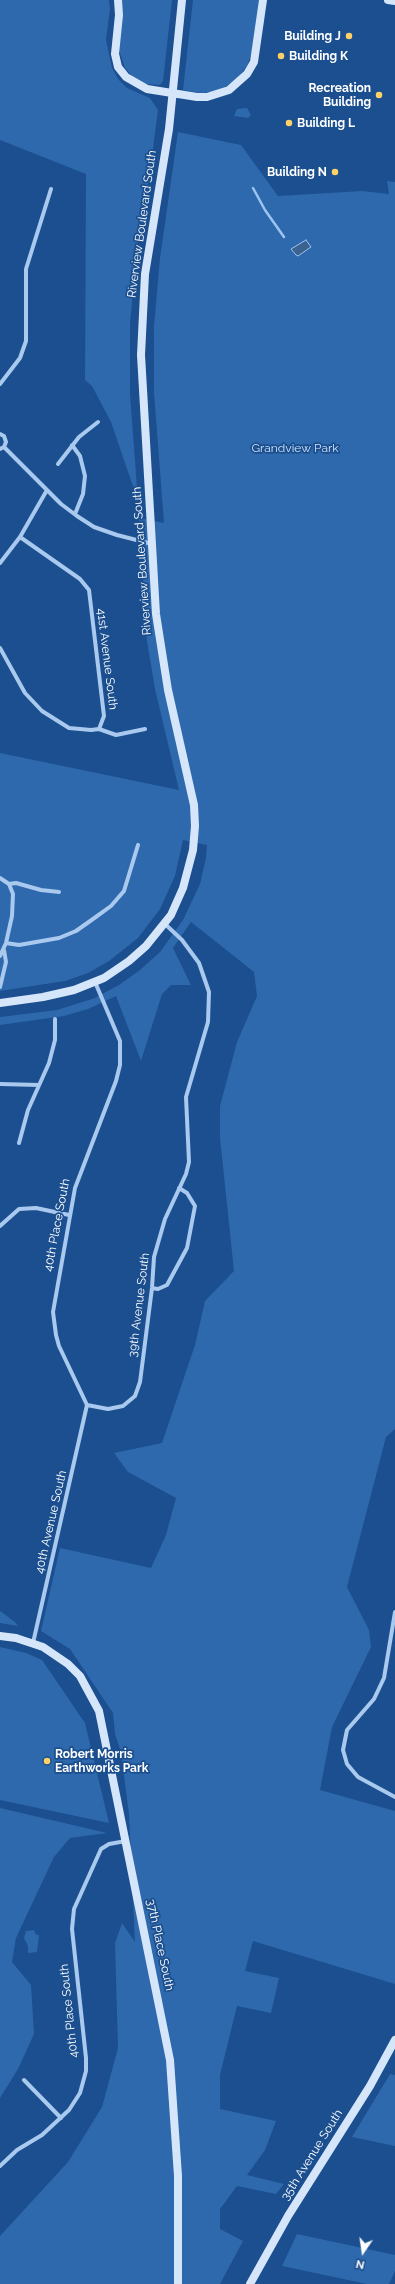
<!DOCTYPE html>
<style>
body{margin:0}
#map{position:relative;width:395px;height:2284px;overflow:hidden;background:#1b4f8f;font-family:Raleway,sans-serif}
canvas{display:block}
.north{position:absolute;left:343px;top:2232px;width:40px;height:40px;-webkit-text-stroke:3px #1b4f8f;paint-order:stroke;rotate:193deg;font-size:11px;font-weight:700;line-height:16px;text-align:center;color:#fff}
.north::after{content:'';display:block;margin:auto;width:14px;height:18px;background:#fff;clip-path:polygon(50% 0,100% 100%,50% 72%,0 100%)}
</style>
<div id="map">
<canvas width="395" height="2284"></canvas>
<div class="north">N</div>
</div>
<script>
const context = document.querySelector('canvas').getContext('2d');
context.lineJoin = 'round';
function fillPath(path, color) {
  context.fillStyle = color;
  context.fill(path, 'evenodd');
}
function shape(rows) {
  const path = new Path2D();
  for (const r of rows) {
    path.moveTo(r[0], r[1]);
    for (let i = 2; i < r.length; i += 2) path.lineTo(r[i], r[i + 1]);
  }
  return path;
}
function stroke(path, color, width, dash) {
  context.strokeStyle = color;
  context.lineWidth = width;
  context.lineCap = dash ? 'butt' : 'round';
  context.setLineDash(dash || []);
  context.stroke(path);
}
function drawText(font, color, halo, rows, align = 'center') {
  context.font = font + ' Raleway,sans-serif';
  context.lineWidth = 3.5;
  context.setLineDash([]);
  context.textBaseline = 'middle';
  context.strokeStyle = halo;
  context.fillStyle = color;
  for (const [text, x, y, turn = 0] of rows) {
    context.save();
    context.translate(x, y);
    context.rotate((+turn || 0) * Math.PI / 180);
    context.textAlign = isNaN(turn) ? turn : align;
    if (halo) context.strokeText(text, 0, 0);
    context.fillText(text, 0, 0);
    context.restore();
  }
}
fillPath(shape([
 [0,0,109,0,110,9,106,40,112,68,118,79,127,88,150,98,158,110,142,232,139,231,138,239,130,324,130,394,138,501,111,422,92,386,85,380,86,174,0,140],
 [121,0,172,0,163,81,160,85,146,84,133,77,125,68,119,50],
 [193,0,259,0,252,52,248,64,238,78,227,86,212,92,200,93,183,90],
 [247,108,251,115,248,118,234,116,237,109],
 [178,132,241,145,278,196,362,191,389,194,387,181,395,182,395,1429,386,1437,347,1587,369,1630,371,1647,332,1727,320,1790,395,1811,395,1984,253,1941,245,1971,279,1978,271,2013,237,2006,220,2075,220,2109,276,2121,265,2150,247,2175,284,2184,276,2194,237,2186,220,2209,220,2229,243,2241,220,2284,0,2284,0,2236,68,2162,102,2107,118,2048,115,1943,122,1923,135,1942,129,1814,121,1752,115,1734,113,1713,70,1649,41,1631,60,1548,151,1568,166,1535,176,1498,128,1472,114,1453,162,1443,195,1345,205,1301,234,1271,220,1138,220,1106,237,1042,257,996,254,972,191,922,173,948,191,985,171,985,162,994,141,1061,116,996,88,1009,64,1016,0,1025,0,1017,57,1010,95,998,119,985,140,970,160,952,183,920,200,884,206,858,207,845,183,840,175,876,160,909,138,938,109,961,88,973,65,981,0,991,0,753,179,790,155,689,147,641,139,518,164,523,154,393,154,326,160,258],
 [0,1611,15,1622,18,1626,0,1623],
 [0,1647,26,1653,42,1660,85,1723,109,1823,0,1800],
 [0,1808,107,1833,70,1838,54,1857,16,1938,12,1962,31,1985,34,2034,18,2069,0,2098],
 [34,1930,36,1935,39,1935,37,1952,28,1953,28,1946,24,1938,26,1931],
 [390,2074,395,2075,395,2146,352,2137],
 [297,2234,395,2255,395,2271,389,2284,367,2284,282,2266]
]), '#2e69ad');
const water = shape([
 [306,240,311,247,298,256,296,255,291,249,306,240]
]);
fillPath(water, '#3c6290');
stroke(water, '#9cc4f0', 1);
stroke(shape([
 [253,188,265,210,284,237]
]), '#9cc4f0', 2.5);
stroke(shape([
 [0,384,20,358,26,341,26,269,51,189],
 [0,434,4,436,6,442,4,447,0,449],
 [72,445,80,456,85,476,83,494,75,514],
 [4,447,61,504,77,516,94,527,117,535,152,544],
 [58,464,79,437,98,422],
 [20,537,80,579,89,590,104,716,99,729,116,735,145,729],
 [0,563,20,537,47,490],
 [0,648,25,693,42,711,69,728,91,730,99,729],
 [0,878,9,884],
 [9,884,16,883,41,890,59,892],
 [6,943,19,945,59,938,76,931,93,919,111,906,124,891,138,845],
 [0,956,6,943,12,916,13,894,9,884],
 [0,987,6,962,4,950],
 [0,1084,39,1085],
 [19,1143,28,1110,49,1063,55,1040,55,1019],
 [0,1226,19,1209,36,1208,69,1215],
 [152,1288,158,1289,167,1285,187,1248,195,1206,187,1193,179,1188],
 [87,1405,108,1409,123,1406,135,1396,140,1382,152,1288,154,1257,165,1219,186,1174,189,1162,186,1097,208,1022,209,992,199,963,182,940,165,924],
 [87,1405,59,1346,56,1335,53,1312,75,1188,116,1081,120,1065,120,1041,95,982],
 [395,1612,384,1678,374,1699,347,1730,343,1750,347,1764,358,1777,395,1797],
 [33,1643,87,1405],
 [24,2080,61,2118],
 [0,2166,17,2150,42,2135,69,2110,80,2093,86,2071,86,2058,72,1929,74,1909,101,1849,109,1844,126,1841]
]), '#a9c9ee', 4);
stroke(shape([
 [118,0,119,15,115,54,118,67,126,77,147,89,197,97,207,97,229,90,247,74,254,62,263,0],
 [388,0,395,1],
 [0,1003,43,997,74,990,104,978,129,961,146,946,171,915,183,888,193,850,195,826,194,805,168,690,156,614,141,355,145,274,169,129,182,0],
 [0,1636,16,1638,43,1647,68,1664,80,1676,99,1711,170,2060,178,2176,178,2284],
 [250,2284,288,2216,370,2086,395,2040]
]), '#d6e6fa', 8);
for (const [x, y, r, color] of [
 [349,36,4,"#ffd166"],
 [281,56,4,"#ffd166"],
 [379,95,4,"#ffd166"],
 [289,123,4,"#ffd166"],
 [335,172,4,"#ffd166"],
 [47,1761,4,"#ffd166"]
]) {
  const dot = new Path2D();
  dot.arc(x, y, r, 0, 2 * Math.PI);
  context.fillStyle = color;
  context.fill(dot);
  stroke(dot, '#1b4f8f', 1.5);
}
drawText('bold 12px', '#fff', '#1b4f8f', [
 ["Building J",341,36],
 ["Building K",289,56,"left"],
 ["Recreation",371,88],
 ["Building",371,102],
 ["Building L",297,123,"left"],
 ["Building N",327,172],
 ["Robert Morris",55,1754,"left"],
 ["Earthworks Park",55,1768,"left"]
], 'right');
drawText('12px', '#fff', '#1b4f8f', [
 ["Riverview Boulevard South",142,224,-82],
 ["Riverview Boulevard South",142,561,-94],
 ["41st Avenue South",107,659,83],
 ["40th Place South",57,1225,-79],
 ["39th Avenue South",139,1305,-83],
 ["40th Avenue South",51,1522,-77],
 ["37th Place South",160,1945,78],
 ["40th Place South",69,2011,-96],
 ["35th Avenue South",312,2155,-58]
]);
drawText('12px', '#cfe3fa', '#1b4f8f', [
 ["Grandview Park",295,448]
]);
</script>
